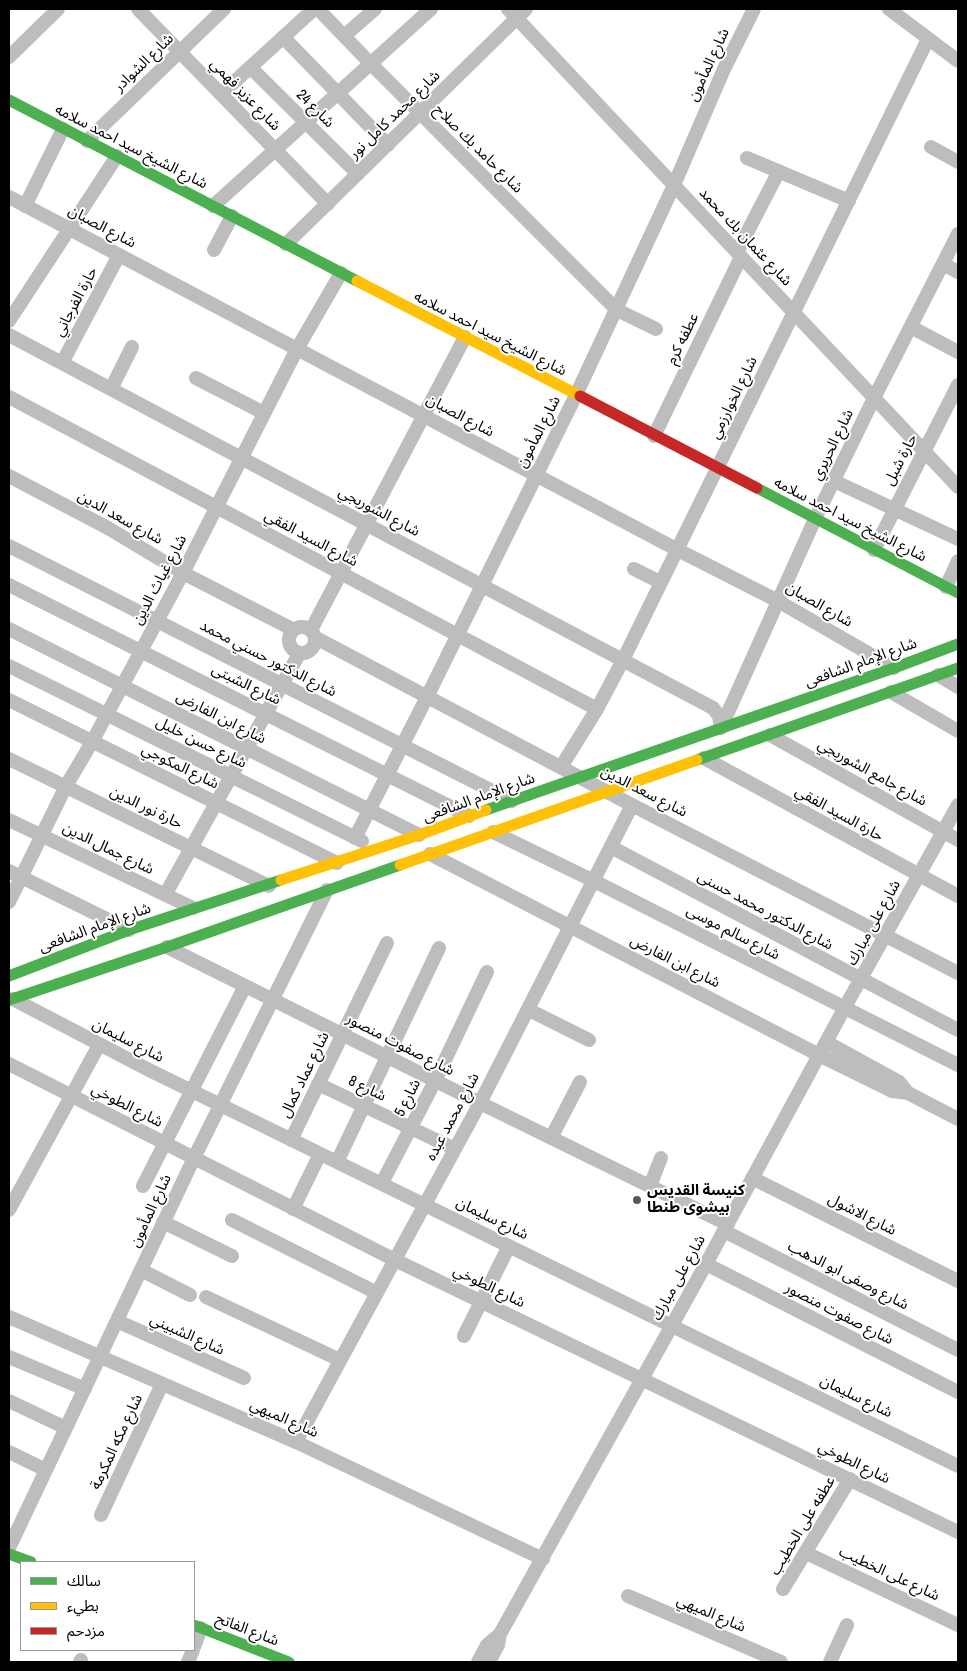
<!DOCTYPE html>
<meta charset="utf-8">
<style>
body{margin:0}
#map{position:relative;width:967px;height:1671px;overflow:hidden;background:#fff;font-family:"Archivo Narrow","Noto Sans Arabic",sans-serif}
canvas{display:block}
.frame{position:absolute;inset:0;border:10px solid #000;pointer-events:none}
.legend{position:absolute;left:20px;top:1561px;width:175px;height:90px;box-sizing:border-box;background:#fff;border:1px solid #999;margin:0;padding:6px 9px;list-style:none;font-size:15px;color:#000}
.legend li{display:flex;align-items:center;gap:10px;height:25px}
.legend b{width:25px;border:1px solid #999}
</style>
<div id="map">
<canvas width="967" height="1671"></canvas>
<div class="frame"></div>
<ul class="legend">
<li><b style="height:6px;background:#4caf50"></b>سالك</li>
<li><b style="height:6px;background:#ffc107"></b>بطيء</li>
<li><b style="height:6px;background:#c62828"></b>مزدحم</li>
</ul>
</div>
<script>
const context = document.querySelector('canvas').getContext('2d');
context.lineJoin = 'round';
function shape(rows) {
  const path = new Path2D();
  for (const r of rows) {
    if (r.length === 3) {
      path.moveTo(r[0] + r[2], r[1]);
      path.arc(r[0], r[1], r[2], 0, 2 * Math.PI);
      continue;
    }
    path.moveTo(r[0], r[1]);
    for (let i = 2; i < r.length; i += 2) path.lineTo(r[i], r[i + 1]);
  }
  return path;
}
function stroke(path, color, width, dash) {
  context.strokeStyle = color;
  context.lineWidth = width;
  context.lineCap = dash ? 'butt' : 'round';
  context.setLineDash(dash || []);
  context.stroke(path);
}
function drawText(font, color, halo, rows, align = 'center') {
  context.font = font + ' "Archivo Narrow","Noto Sans Arabic",sans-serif';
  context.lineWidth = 4;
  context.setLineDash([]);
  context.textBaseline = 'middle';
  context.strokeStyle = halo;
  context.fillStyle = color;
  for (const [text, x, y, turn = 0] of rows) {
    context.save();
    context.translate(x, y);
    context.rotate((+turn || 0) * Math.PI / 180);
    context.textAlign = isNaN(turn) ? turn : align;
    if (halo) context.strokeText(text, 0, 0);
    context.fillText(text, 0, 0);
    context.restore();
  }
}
stroke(shape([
 [138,9,328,204],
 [318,9,370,63,617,310,656,329],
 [508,9,958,487],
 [889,9,958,61],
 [344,36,375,9],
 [283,37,388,145],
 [9,57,58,9],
 [250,67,358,174],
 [221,94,314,9],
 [87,141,224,9],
 [931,147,958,162],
 [747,158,849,201],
 [9,197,676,549,778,601,894,668],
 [25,206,63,129],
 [213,206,431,9],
 [286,244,526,9],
 [214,250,232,216],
 [737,252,779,171],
 [943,264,958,272],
 [9,321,117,156],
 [911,327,958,352],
 [9,335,713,708,719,716,721,728],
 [62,363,119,255],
 [196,378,264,413],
 [111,389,132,347],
 [9,397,597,709],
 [654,436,741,257],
 [9,476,108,528,183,573,294,630],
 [834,481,958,539],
 [9,546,512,801],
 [874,550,958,385],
 [634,569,660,582],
 [9,585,469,816],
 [946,587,958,561],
 [302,640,13],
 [9,629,419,835],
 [311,630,465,337],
 [316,638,632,805,958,973],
 [9,666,362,841],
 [938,675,958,687],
 [891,692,958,731],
 [9,700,337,863],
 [721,728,815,519,874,398,958,234],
 [770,735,958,840],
 [704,758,958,896],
 [9,759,269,886],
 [561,767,597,709,623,660,928,39],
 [9,820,193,908],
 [493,832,594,881,958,1065],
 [355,838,427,697,576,395,674,185,724,69,754,9],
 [611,847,958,1030],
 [430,854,819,1055,892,1091,908,1093,958,1119],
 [9,871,129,930],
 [165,895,299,654],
 [9,902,66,786,92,742,183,573,297,349,341,273],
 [167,947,480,1103,727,1224],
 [13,999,149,1070,958,1466],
 [529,1010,589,1040],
 [826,1042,899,1082,908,1093],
 [9,1064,395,1260,958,1532],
 [318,1084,455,1149],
 [551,1138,580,1082],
 [291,1140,387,943],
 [337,1162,439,948],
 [752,1178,958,1281],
 [382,1183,435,1081,487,972],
 [143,1186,245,986],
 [650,1186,661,1158],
 [293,1209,320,1154],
 [9,1210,99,1045],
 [232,1220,377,1293],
 [163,1222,232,1256],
 [724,1231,958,1350],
 [706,1264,958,1392],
 [141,1270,190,1295],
 [206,1297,340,1360],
 [9,1317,296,1442,543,1559],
 [117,1321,244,1378],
 [464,1336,509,1246],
 [9,1357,85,1389],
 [9,1401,66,1428],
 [296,1442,480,1103,632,805],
 [9,1452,46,1470],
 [101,1515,162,1384],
 [9,1548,194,1158,327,890],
 [806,1553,958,1625],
 [783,1589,850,1479],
 [628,1596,781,1662],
 [194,1647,201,1628],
 [80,1662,81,1660],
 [188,1662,193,1650],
 [478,1662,487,1645,500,1634],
 [489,1662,498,1645,500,1634,706,1264,845,1007,958,805],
 [830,1662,847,1625]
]), '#bdbdbd', 14);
stroke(shape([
 [9,100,357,281],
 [757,488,958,593],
 [697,760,958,668],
 [486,810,894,668,958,644],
 [9,976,129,930,281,880],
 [9,1000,167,947,400,865],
 [9,1554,31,1562],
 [194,1625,289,1662]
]), '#4caf50', 11);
stroke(shape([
 [357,281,580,396],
 [400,865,697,760],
 [281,880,419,835,486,810]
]), '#ffc107', 11);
stroke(shape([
 [580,396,757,488]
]), '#c62828', 11);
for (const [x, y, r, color] of [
 [637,1200,5,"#595959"]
]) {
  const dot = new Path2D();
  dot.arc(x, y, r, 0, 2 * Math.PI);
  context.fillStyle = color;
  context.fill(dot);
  stroke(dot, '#fff', 2);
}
drawText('15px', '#000', '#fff', [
 ["شارع الشوادر",144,63,-44],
 ["شارع المأمون",709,65,-65],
 ["شارع عزيز فهمي",245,95,46],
 ["شارع 24",315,109,45],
 ["شارع محمد كامل نور",395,115,-44],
 ["شارع الشيخ سيد احمد سلامه",131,147,27],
 ["شارع حامد بك صلاح",478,149,45],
 ["شارع الصبان",102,227,28],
 ["شارع عثمان بك محمد",745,237,47],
 ["حارة الفرجاني",76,302,-62],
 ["شارع الشيخ سيد احمد سلامه",490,334,27],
 ["عطفه كرم",683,339,-64],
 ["شارع الخوارزمي",734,398,-64],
 ["شارع الصبان",460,416,28],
 ["شارع المأمون",539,432,-63],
 ["شارع الحريري",833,445,-64],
 ["حارة شبل",901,460,-63],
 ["شارع الشوربجي",379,512,28],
 ["شارع سعد الدين",120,518,29],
 ["شارع الشيخ سيد احمد سلامه",850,520,27],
 ["شارع السيد الفقي",311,539,28],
 ["شارع غياث الدين",160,580,-62],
 ["شارع الصبان",819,605,30],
 ["شارع الدكتور حسني محمد",268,659,27],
 ["شارع الإمام الشافعى",861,663,-20],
 ["شارع الشبتى",246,685,26],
 ["شارع ابن الفارض",221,718,27],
 ["شارع حسن خليل",201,743,26],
 ["شارع المكوجي",180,767,26],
 ["شارع جامع الشوربجي",872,773,29],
 ["شارع سعد الدين",644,792,27],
 ["شارع الإمام الشافعى",479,798,-20],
 ["حارة نور الدين",146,808,26],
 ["حارة السيد الفقي",839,814,29],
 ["شارع جمال الدين",108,849,26],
 ["شارع الدكتور محمد حسنى",765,911,28],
 ["شارع على مبارك",874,923,-61],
 ["شارع الإمام الشافعى",95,928,-20],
 ["شارع سالم موسى",733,933,27],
 ["شارع ابن الفارض",675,962,27],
 ["شارع سليمان",128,1041,27],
 ["شارع صفوت منصور",400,1045,27],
 ["شارع عماد كمال",305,1075,-64],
 ["شارع 8",367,1089,26],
 ["شارع 5",408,1098,-63],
 ["شارع الطوخي",127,1106,27],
 ["شارع محمد عبده",453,1117,-62],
 ["شارع المأمون",151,1211,-65],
 ["شارع الاشول",862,1215,27],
 ["شارع سليمان",492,1219,26],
 ["شارع وصفى ابو الدهب",848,1276,27],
 ["شارع على مبارك",679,1278,-61],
 ["شارع الطوخي",489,1287,26],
 ["شارع صفوت منصور",839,1314,27],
 ["شارع الشبيني",187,1335,24],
 ["شارع سليمان",856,1397,26],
 ["شارع الميهي",284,1419,24],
 ["شارع مكه المكرمة",117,1442,-65],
 ["شارع الطوخي",854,1463,26],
 ["عطفه على الخطيب",803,1526,-59],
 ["شارع على الخطيب",889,1574,25],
 ["شارع الميهي",711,1614,23],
 ["شارع الفاتح",247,1630,21]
]);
drawText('bold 15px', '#000', '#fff', [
 ["كنيسة القديس",647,1191],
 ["بيشوى طنطا",647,1208]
], 'left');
</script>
